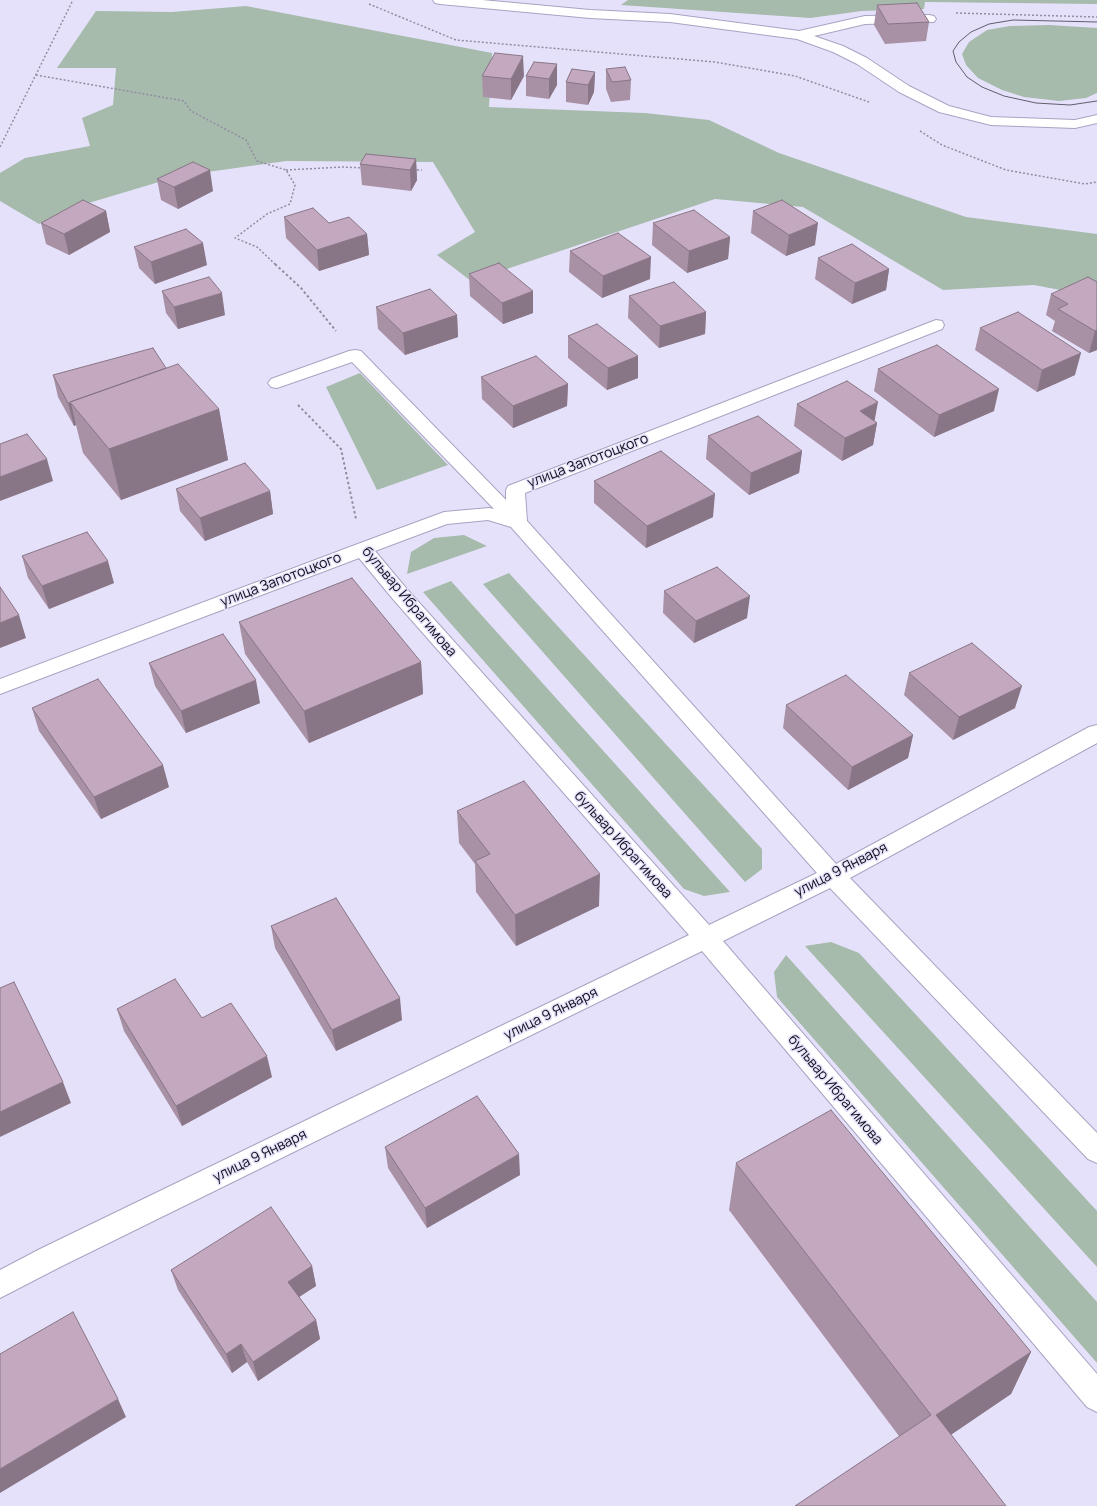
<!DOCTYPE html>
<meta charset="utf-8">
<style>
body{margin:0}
canvas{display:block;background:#e6e1fb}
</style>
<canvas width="1097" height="1506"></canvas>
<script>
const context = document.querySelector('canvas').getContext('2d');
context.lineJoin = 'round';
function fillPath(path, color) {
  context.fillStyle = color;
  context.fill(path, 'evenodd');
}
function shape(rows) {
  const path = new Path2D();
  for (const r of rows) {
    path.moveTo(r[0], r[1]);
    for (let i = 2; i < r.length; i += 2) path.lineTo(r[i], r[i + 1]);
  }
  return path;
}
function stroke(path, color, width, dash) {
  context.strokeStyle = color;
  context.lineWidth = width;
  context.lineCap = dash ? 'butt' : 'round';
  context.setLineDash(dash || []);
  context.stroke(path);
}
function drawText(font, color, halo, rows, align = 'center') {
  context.font = font + ' Manrope,sans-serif';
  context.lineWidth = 3;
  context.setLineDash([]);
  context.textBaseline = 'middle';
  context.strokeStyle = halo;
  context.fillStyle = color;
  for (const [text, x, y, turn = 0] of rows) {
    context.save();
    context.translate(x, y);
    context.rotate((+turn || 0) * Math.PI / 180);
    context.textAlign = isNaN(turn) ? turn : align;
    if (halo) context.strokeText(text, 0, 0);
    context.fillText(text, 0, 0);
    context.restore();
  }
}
fillPath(shape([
 [628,0,1097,0,1097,4,925,2,924,9,862,11,810,18,621,5],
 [246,6,492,53,489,107,645,113,709,120,779,153,966,217,1097,234,1097,297,1034,285,943,290,803,207,715,199,471,281,437,255,475,232,433,162,286,161,179,176,72,208,39,224,0,201,0,173,25,158,90,146,82,118,113,105,116,68,57,68,96,11,172,12],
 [1049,25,1097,28,1097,93,1086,98,1059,101,1024,97,1002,90,978,78,966,65,962,54,969,42,987,30,1010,26],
 [360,373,448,465,377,490,326,387],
 [464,535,487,546,407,574,411,552,434,538],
 [509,573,762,849,762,869,745,882,483,584],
 [451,581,529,668,730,892,704,896,684,889,423,592],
 [831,942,859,953,1097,1211,1097,1267,805,946],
 [786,955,1097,1302,1097,1363,777,997,774,972]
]), '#a6bbac');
const minor = shape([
 [433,0,482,0,590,10,670,14,799,31,865,16,929,15,934,16,936,19,934,22,865,24,814,36,843,46,867,58,909,86,949,106,991,117,1075,120,1097,115,1097,123,1075,128,991,125,939,112,899,92,857,64,833,52,797,39,670,22,590,18,440,4,435,3,433,0],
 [936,320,942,321,944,325,942,329,525,493,527,521,836,864,1089,727,1097,725,1097,743,850,878,1097,1133,1097,1163,1088,1159,830,888,723,941,1097,1374,1097,1412,1087,1407,702,951,60,1267,0,1298,0,1270,40,1249,689,935,392,598,359,558,0,694,0,679,355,545,444,512,489,508,494,509,352,362,277,388,271,387,268,383,271,379,349,351,355,350,361,351,506,500,506,490,508,486,936,320],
 [488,520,511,527,817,873,709,925,406,588,375,551,447,524,488,520]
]);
stroke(minor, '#a9a3c2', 2);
stroke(shape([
 [369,4,456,40,715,62,795,76,869,102],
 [956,13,1097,17],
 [36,75,184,101,191,111,246,140,257,161,286,170,295,185,290,204,267,214,235,238,257,247,276,265],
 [920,131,942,145,1006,170,1085,184,1097,182],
 [0,147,73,0],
 [286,170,343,167,364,168],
 [413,170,422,170]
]), '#918da1', 1.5, [2, 2]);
stroke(shape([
 [275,264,301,288,336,331],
 [298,405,341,449,356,519]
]), '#918da1', 2, [2.5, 2.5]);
fillPath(minor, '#fff');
stroke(shape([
 [1097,22,1013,20,989,24,971,32,959,42,953,51,956,62,967,77,982,87,1004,96,1036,103,1070,105,1097,101]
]), '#605d6d', 1);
fillPath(shape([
 [877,5,929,22,926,41,885,44,874,25],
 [557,64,557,85,549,99,526,96,526,76],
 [606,69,631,80,630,100,611,102,606,89],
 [595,72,594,92,588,105,566,102,566,82],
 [482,76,524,76,511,100,483,97],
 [416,159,417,180,411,191,362,185,360,164],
 [157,179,213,191,178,209,161,200],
 [106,211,110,232,69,255,46,244,41,223],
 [753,211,815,245,786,256,751,233],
 [284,217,329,223,367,234,369,255,319,271,286,238],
 [653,223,730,237,728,259,687,273,652,245],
 [134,247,207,265,155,284,139,268],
 [570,251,650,279,602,298,569,272],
 [818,258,889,269,886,290,852,304,815,279],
 [469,274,533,313,503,324,470,296],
 [1097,282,1097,350,1089,353,1052,331,1055,321,1046,315,1051,294],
 [162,291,225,315,178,329,166,313],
 [629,296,706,312,705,334,659,348,628,318],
 [376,307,457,315,458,337,405,355,378,329],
 [980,328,1075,375,1037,392,975,350],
 [568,336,638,356,638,378,607,390,568,358],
 [166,368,219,409,228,460,121,500,83,453,76,425,74,426,58,397,53,375],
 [878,369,994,411,934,437,874,391],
 [481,377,568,384,567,406,513,428,482,399],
 [797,404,875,421,877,423,873,445,842,461,794,426],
 [708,436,802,451,799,473,749,495,706,459],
 [594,481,713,517,646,548,594,503],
 [176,489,270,491,273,514,205,541,180,511],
 [22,556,114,583,49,609,28,578],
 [664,591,747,618,694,643,663,613],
 [239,622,421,662,423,694,309,743,245,654],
 [149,663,260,703,186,733,155,686],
 [909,673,1015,708,953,740,904,695],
 [786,705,913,735,908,758,848,790,783,728],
 [32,708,169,787,101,819,39,731],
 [457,811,599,906,516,946,476,892,475,864,459,843],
 [271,926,402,1020,336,1051,275,948],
 [117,1009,202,1018,272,1077,182,1126,124,1031],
 [385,1147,520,1175,427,1228,388,1168],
 [736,1163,1031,1352,1011,1394,951,1434,899,1436,729,1210],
 [312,1266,316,1286,299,1297,316,1320,320,1339,258,1381,247,1362,232,1373,178,1290,171,1270]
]), '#a890a5');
fillPath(shape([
 [523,56,524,76,511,100,511,79],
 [557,64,557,85,549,99,549,79],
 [595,72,594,92,588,105,588,85],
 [416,159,417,180,411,191,410,170],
 [210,170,213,191,178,209,174,187],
 [106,211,110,232,69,255,64,234],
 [818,223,815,245,786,256,789,235],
 [367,234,369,255,319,271,317,250],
 [730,237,728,259,687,273,689,251],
 [203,243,207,265,155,284,151,262],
 [651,257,650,279,602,298,603,276],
 [889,269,886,290,852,304,855,283],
 [533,291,533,313,503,324,502,303],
 [222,293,225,315,178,329,174,307],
 [706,312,705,334,659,348,660,326],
 [457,315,458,337,405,355,403,333],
 [1097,330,1097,350,1089,353,1095,331],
 [1081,353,1075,375,1037,392,1042,370],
 [638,356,638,378,607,390,608,368],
 [568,384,567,406,513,428,513,406],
 [999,389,994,411,934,437,939,415],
 [878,402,874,424,877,423,873,445,842,461,845,438,860,411],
 [68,403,71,403,76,425,74,426],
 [219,409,228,460,121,500,109,449],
 [802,451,799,473,749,495,751,473],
 [47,459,53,481,0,501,0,477],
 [270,491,273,514,205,541,200,518],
 [715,494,713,517,646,548,647,526],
 [108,561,114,583,49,609,42,586],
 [750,596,747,618,694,643,696,621],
 [19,615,26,638,0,648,0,623],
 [421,662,423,694,309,743,304,711],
 [256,680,260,703,186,733,181,711],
 [1022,686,1015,708,953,740,959,717],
 [913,735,908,758,848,790,852,767],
 [163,765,169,787,101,819,94,797],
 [600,874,599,906,516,946,515,915],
 [400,998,402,1020,336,1051,332,1030],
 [267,1056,272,1077,182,1126,176,1106],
 [63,1082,71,1103,0,1137,0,1112],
 [519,1154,520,1175,427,1228,425,1208],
 [312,1266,316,1286,293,1301,288,1282],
 [316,1320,320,1339,258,1381,253,1362],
 [241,1344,247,1362,232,1373,226,1354],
 [1031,1352,1011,1394,920,1456,936,1415],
 [118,1399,126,1417,0,1493,0,1469]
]), '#887686');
const building = shape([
 [917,3,929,22,888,24,877,5,917,3],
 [495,53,523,56,511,79,482,76,495,53],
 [534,62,557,64,549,79,526,76,534,62],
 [625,67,631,80,612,82,606,69,625,67],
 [572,69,595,72,588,85,566,82,572,69],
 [366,154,416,159,410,170,360,164,366,154],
 [193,162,210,170,174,187,157,179,193,162],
 [83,200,106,211,64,234,41,223,83,200],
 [782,200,818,223,789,235,753,211,782,200],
 [313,208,329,223,349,217,367,234,317,250,284,217,313,208],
 [694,210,730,237,689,251,653,223,694,210],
 [186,229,203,243,151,262,134,247,186,229],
 [618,233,651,257,603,276,570,251,618,233],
 [852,244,889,269,855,283,818,258,852,244],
 [499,263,533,291,502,303,469,274,499,263],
 [209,277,222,293,174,307,162,291,209,277],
 [1088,277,1097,282,1097,330,1095,331,1058,309,1068,304,1051,294,1088,277],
 [674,282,706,312,660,326,629,296,674,282],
 [430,289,457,315,403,333,376,307,430,289],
 [1018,312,1081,353,1042,370,980,328,1018,312],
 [597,324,638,356,608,368,568,336,597,324],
 [937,345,999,389,939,415,878,369,937,345],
 [153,348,166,368,70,402,71,403,68,403,53,375,153,348],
 [536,356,568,384,513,406,481,377,536,356],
 [178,364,219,409,109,449,70,402,178,364],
 [847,381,878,402,860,411,877,423,845,438,797,404,847,381],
 [758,416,802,451,751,473,708,436,758,416],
 [27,434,47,459,0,477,0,444,27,434],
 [661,451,715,494,647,526,594,481,661,451],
 [245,463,270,491,200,518,176,489,245,463],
 [87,532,108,561,42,586,22,556,87,532],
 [717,567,750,596,696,621,664,591,717,567],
 [352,578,421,662,304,711,239,622,352,578],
 [0,587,19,615,0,623,0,587],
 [223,634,256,680,181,711,149,663,223,634],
 [972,643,1022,686,959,717,909,673,972,643],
 [846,675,913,735,852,767,786,705,846,675],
 [98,679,163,765,94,797,32,708,98,679],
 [524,781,600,874,515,915,475,861,490,854,457,811,524,781],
 [336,898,400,998,332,1030,271,926,336,898],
 [175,979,202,1018,231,1003,267,1056,176,1106,117,1009,175,979],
 [14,982,63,1082,0,1112,0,988,14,982],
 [477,1096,519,1154,425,1208,385,1147,477,1096],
 [831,1110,1031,1352,936,1415,1006,1506,795,1506,931,1415,736,1163,831,1110],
 [271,1207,312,1266,288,1282,316,1320,253,1362,241,1344,226,1354,171,1270,271,1207],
 [73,1312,118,1399,0,1469,0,1354,73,1312]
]);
fillPath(building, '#c3a8c0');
stroke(building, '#887686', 1);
drawText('14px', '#0d0b15', '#e6e1fb', [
 ["улица Запотоцкого",588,461,-21],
 ["улица Запотоцкого",281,580,-21],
 ["бульвар Ибрагимова",409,602,50],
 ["бульвар Ибрагимова",623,845,48],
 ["улица 9 Января",841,870,-27],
 ["улица 9 Января",551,1014,-26],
 ["бульвар Ибрагимова",835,1090,50],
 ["улица 9 Января",260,1156,-26]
]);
</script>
